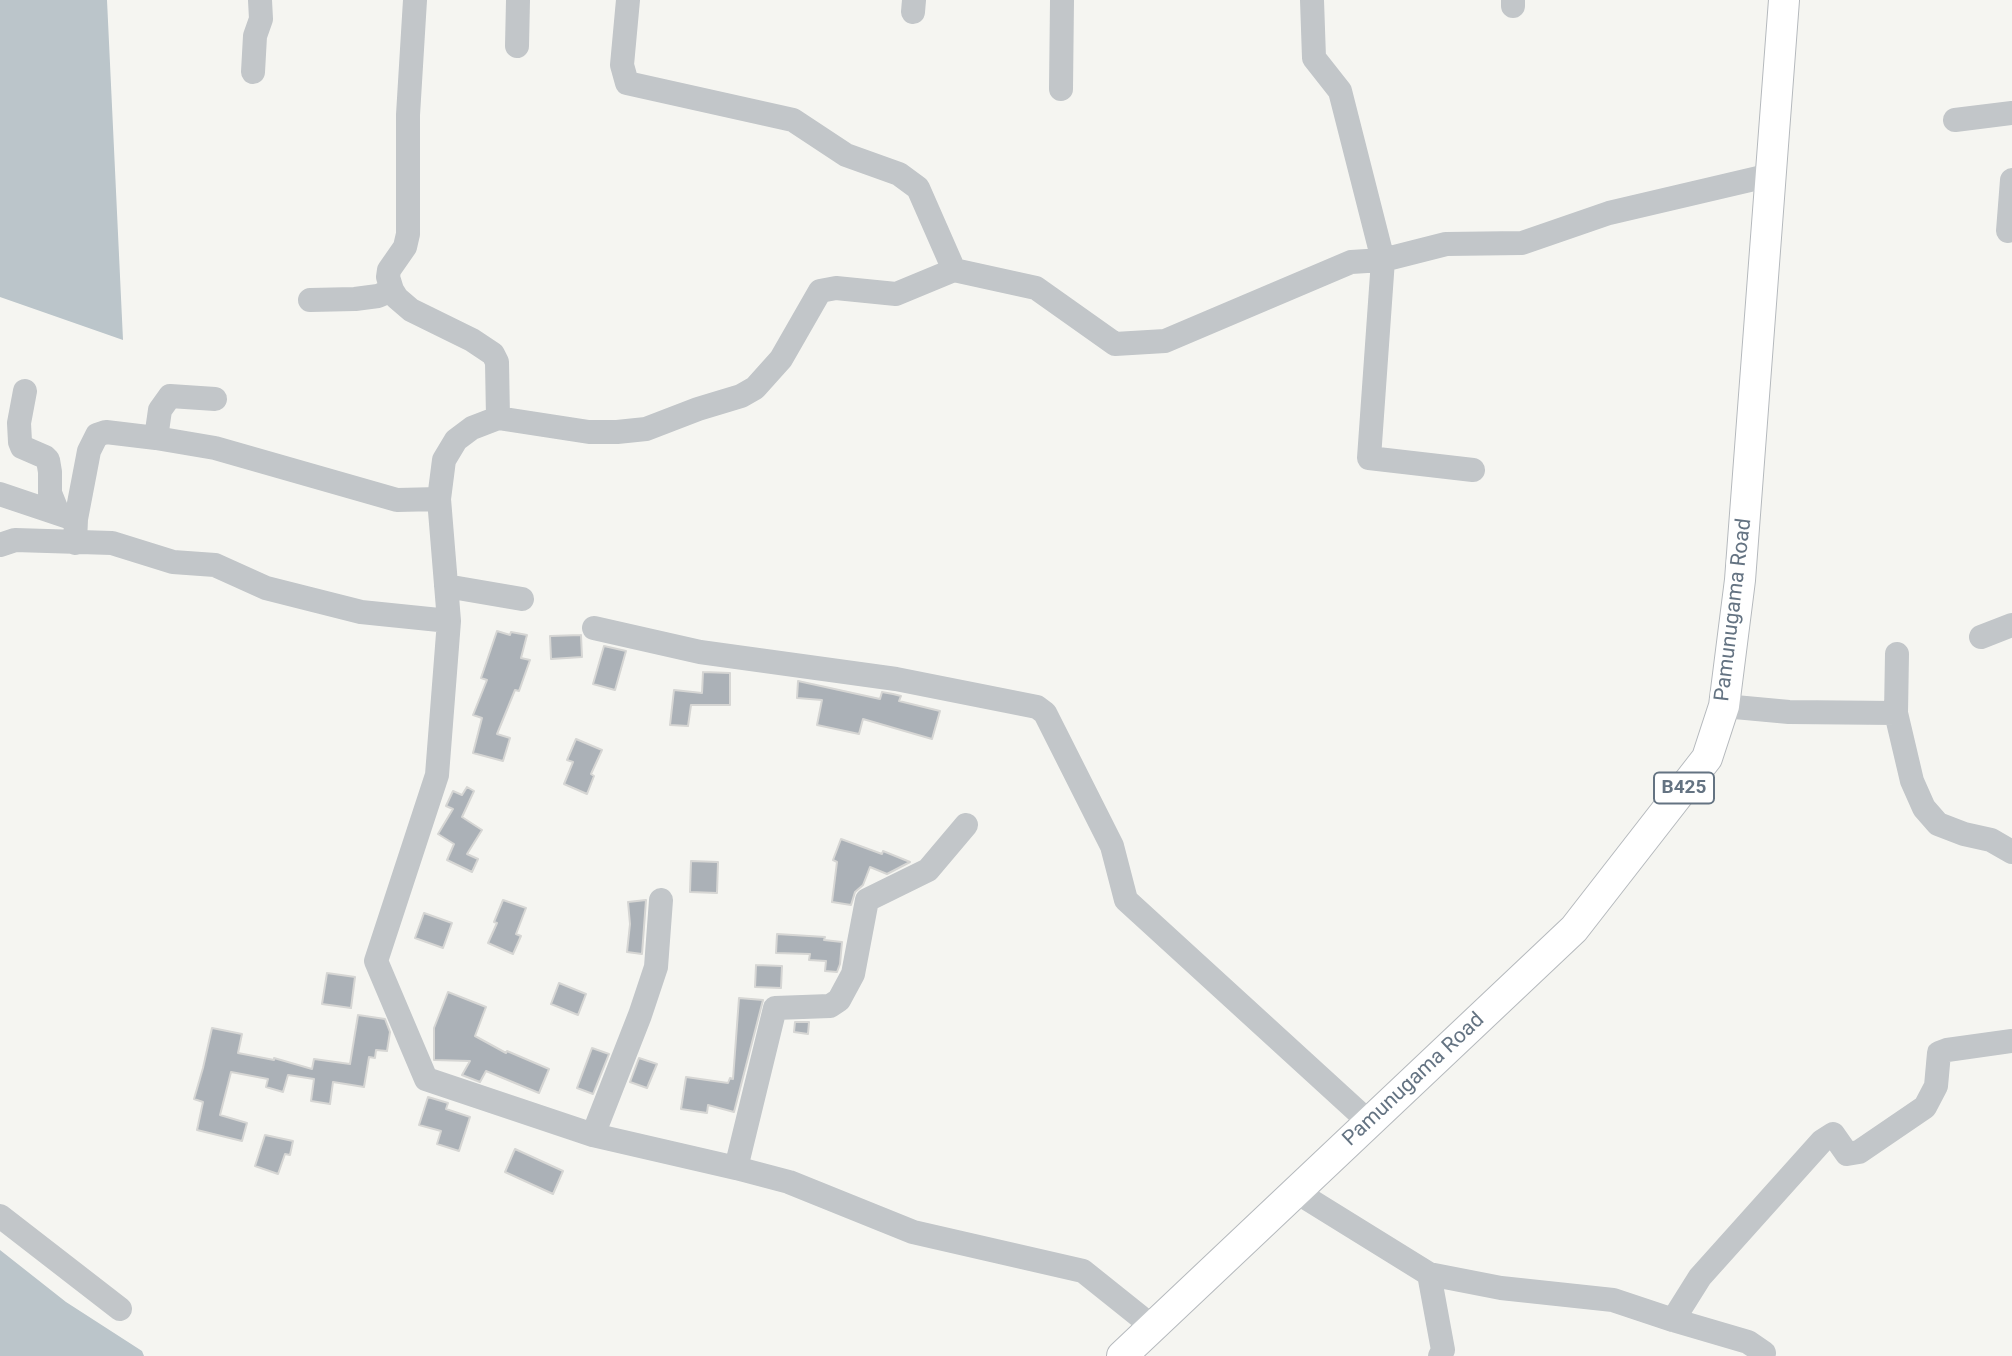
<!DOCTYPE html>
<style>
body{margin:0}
canvas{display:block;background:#f5f5f1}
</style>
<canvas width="2012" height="1356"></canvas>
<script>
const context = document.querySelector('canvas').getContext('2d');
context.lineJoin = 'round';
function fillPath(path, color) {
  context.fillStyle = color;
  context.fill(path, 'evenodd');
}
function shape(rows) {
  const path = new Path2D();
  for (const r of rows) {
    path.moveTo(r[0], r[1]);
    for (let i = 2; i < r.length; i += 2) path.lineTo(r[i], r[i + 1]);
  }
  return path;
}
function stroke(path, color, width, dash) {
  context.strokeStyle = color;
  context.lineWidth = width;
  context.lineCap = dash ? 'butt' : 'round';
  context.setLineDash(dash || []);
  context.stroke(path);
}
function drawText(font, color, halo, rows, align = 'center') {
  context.font = font + ' Roboto,sans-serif';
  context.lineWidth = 7;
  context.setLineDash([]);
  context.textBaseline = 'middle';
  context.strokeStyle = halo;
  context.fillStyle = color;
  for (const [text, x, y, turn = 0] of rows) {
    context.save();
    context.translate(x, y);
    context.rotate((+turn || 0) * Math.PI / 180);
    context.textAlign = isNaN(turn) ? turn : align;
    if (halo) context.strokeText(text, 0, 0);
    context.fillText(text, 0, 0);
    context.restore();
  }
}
fillPath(shape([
 [0,0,107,0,123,340,0,297],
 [0,1250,66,1302,142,1351,144,1356,0,1356]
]), '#bbc5ca');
const building = shape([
 [497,631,510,635,511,632,527,635,521,658,530,660,519,691,515,690,497,734,510,738,503,761,473,753,482,718,473,715,487,680,481,678,497,631],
 [581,635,582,657,551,659,550,636,581,635],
 [604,646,626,651,615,690,593,684,604,646],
 [703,672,730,673,730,705,691,705,688,726,670,725,674,690,702,693,703,672],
 [798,681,880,699,882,692,893,694,901,696,899,701,940,711,932,739,863,719,859,734,817,725,822,700,797,698,798,681],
 [576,739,602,750,591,774,594,776,587,794,564,784,573,762,567,760,576,739],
 [467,787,474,791,462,817,482,830,467,854,478,859,472,872,447,860,454,844,438,834,453,809,446,806,453,791,462,795,467,787],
 [841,839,882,854,883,851,910,862,887,874,870,867,863,885,855,892,851,905,832,902,837,862,833,860,841,839],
 [691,861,718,862,717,893,690,892,691,861],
 [503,900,526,908,516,934,521,936,513,954,488,943,497,923,494,922,503,900],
 [646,900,642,954,627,952,630,924,628,902,646,900],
 [424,913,452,923,443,948,415,938,424,913],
 [777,934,825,937,824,940,842,942,840,964,837,972,825,971,826,961,809,960,810,954,776,953,777,934],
 [756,965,782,966,781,988,755,987,756,965],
 [327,973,355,977,351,1008,322,1004,327,973],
 [559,983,586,994,578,1015,551,1004,559,983],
 [448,992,486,1007,475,1036,506,1053,507,1051,549,1069,539,1093,486,1071,480,1082,462,1075,470,1061,434,1060,434,1028,448,992],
 [739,998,763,1000,734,1112,708,1105,707,1113,681,1109,686,1077,728,1083,730,1078,733,1079,739,998],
 [358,1015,385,1019,390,1032,387,1051,376,1050,375,1058,369,1057,364,1087,333,1082,330,1104,311,1101,314,1079,288,1075,283,1092,266,1087,268,1079,231,1072,220,1115,247,1123,242,1141,197,1130,203,1102,194,1099,203,1068,212,1028,242,1034,238,1053,274,1060,274,1058,312,1069,314,1059,350,1064,358,1015],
 [795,1022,809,1022,808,1034,794,1032,795,1022],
 [592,1048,609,1054,593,1094,577,1088,592,1048],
 [639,1058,657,1064,647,1088,630,1082,639,1058],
 [428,1097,448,1103,446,1109,470,1117,459,1151,437,1144,441,1131,419,1125,428,1097],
 [265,1135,293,1141,290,1155,285,1154,278,1174,255,1166,265,1135],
 [515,1149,563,1171,553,1194,505,1172,515,1149]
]);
fillPath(building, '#abb1b7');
stroke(building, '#d6d6d4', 2);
const major = shape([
 [1122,1356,1574,929,1707,758,1724,706,1740,580,1784,0]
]);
stroke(major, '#b5b9bd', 32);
stroke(shape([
 [415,0,408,115,408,234,405,247,389,270,388,277,392,290,397,298,411,310,472,340,493,354,497,362,498,418],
 [628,0,622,65,627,83,793,120,846,155,899,174,918,188,954,270],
 [1312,0,1314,58,1340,91,1383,260,1369,458,1473,470],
 [1513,0,1513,6],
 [913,12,914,0],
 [517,46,518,0],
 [253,72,255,36,261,19,260,0],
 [1061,89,1062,0],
 [1955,120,2012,113],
 [2008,231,2012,180],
 [310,300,355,299,378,296,392,290],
 [25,391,19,423,20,442,22,447,45,457,48,460,50,472,50,493,58,513],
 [156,438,160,410,170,396,215,399],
 [0,494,68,517],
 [75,543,76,519,89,451,97,435,106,432,156,438,215,448,397,500,439,499],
 [0,545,15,540,112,543,173,562,215,565,266,588,361,612,449,621],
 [446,586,522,599],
 [594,628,700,652,896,679,1037,707,1045,713,1112,846,1126,900,1369,1122],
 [1981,637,2012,625],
 [1724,706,1789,712,1896,713,1912,781,1924,808,1938,824,1964,834,1991,840,2012,852],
 [1896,713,1897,654],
 [593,1135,640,1015,656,967,661,900],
 [736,1168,775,1008,830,1006,839,1000,853,974,867,900,928,870,966,825],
 [1295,1191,1429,1274,1501,1288,1613,1300,1673,1320,1748,1342,1764,1353,1763,1356],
 [0,1216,120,1309],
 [1429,1274,1443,1350,1440,1356],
 [1673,1320,1700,1277,1822,1141,1833,1134,1847,1154,1859,1152,1925,1107,1936,1086,1939,1053,1947,1050,2012,1041],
 [1153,1327,1083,1271,913,1232,789,1182,736,1168,593,1135,426,1079,376,961,437,775,449,621,439,499,444,460,456,440,472,428,498,418,589,432,617,432,646,429,698,409,741,396,755,388,781,359,820,291,836,288,896,294,954,270,1036,288,1115,344,1165,341,1351,262,1383,260,1446,244,1522,243,1609,213,1771,175]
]), '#c2c6c9', 24);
stroke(major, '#fff', 30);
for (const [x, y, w] of [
 [1684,788,60]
]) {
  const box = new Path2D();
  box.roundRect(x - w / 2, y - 15.5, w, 31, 5);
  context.fillStyle = '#fff';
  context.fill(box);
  stroke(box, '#647382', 2);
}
drawText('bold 19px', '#647382', null, [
 ["B425",1684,788]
]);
drawText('21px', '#647382', '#fff', [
 ["Pamunugama Road",1734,610,-83],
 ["Pamunugama Road",1414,1080,-43]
]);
</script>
